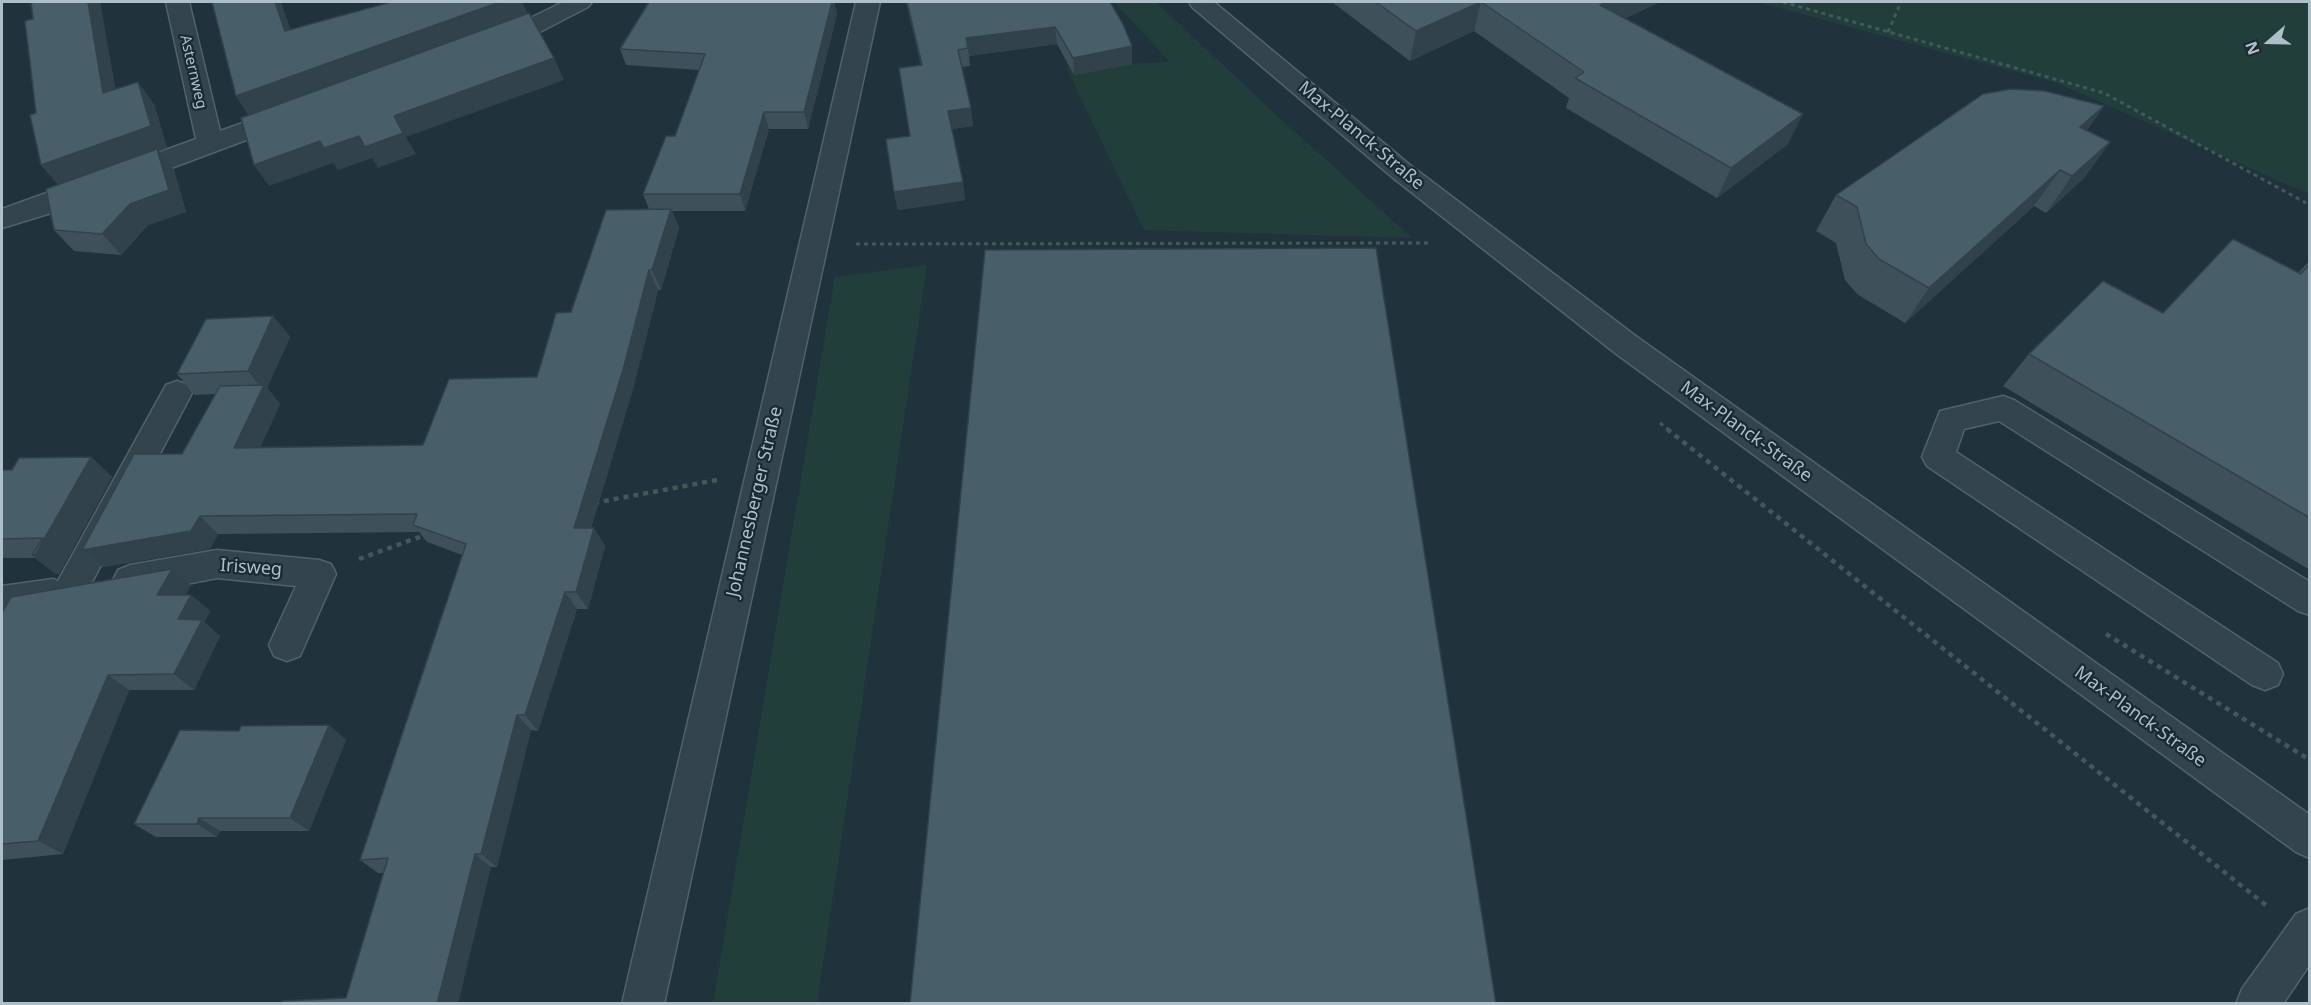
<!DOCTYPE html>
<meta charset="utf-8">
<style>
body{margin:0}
#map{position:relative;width:2311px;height:1005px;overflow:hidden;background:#20333d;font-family:"Noto Sans",sans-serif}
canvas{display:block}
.frame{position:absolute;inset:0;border:3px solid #afbfc9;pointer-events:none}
.north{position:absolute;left:2239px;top:12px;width:60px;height:60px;-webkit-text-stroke:4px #1a2932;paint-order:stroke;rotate:250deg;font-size:16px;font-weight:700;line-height:24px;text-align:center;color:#afbfc9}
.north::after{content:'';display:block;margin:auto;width:21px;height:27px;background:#afbfc9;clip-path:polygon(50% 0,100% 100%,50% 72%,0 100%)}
</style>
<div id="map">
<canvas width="2311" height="1005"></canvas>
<div class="frame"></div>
<div class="north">N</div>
</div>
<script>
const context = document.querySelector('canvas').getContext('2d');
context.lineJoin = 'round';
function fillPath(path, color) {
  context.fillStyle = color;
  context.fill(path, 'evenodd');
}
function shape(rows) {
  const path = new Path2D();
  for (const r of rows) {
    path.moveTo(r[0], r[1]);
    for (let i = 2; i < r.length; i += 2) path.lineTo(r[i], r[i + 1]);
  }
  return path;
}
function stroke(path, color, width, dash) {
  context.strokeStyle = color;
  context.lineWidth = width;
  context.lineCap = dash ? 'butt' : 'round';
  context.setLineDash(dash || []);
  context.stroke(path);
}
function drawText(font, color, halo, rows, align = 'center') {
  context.font = font + ' "Noto Sans",sans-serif';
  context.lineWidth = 4.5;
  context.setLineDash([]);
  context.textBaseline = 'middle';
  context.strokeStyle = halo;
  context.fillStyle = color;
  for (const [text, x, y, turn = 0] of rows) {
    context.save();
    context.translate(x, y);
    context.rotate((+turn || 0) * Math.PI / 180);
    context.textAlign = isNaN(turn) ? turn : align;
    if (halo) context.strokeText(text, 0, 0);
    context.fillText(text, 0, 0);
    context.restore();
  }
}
fillPath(shape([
 [1114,2,1156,2,1272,111,1412,238,1144,230,1066,67,1170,62],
 [1757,2,2309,2,2309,194,2057,83],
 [927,265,817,1003,713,1003,835,277]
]), '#223e3b');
const minor = shape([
 [166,2,189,2,220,131,288,107,297,109,301,115,297,121,51,213,2,228,2,209,196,139,166,2],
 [563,2,592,2,588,7,536,34,503,46,494,48,485,46,482,41,485,36,518,24,563,2],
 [856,2,880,2,664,1004,622,1004,856,2],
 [1189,2,1214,2,1410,165,1637,337,2310,815,2310,858,2296,852,1615,353,1392,177,1192,7,1189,2],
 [177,381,188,385,192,393,82,601,53,609,2,616,2,586,53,579,58,581,166,385,177,381],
 [2003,396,2014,400,2310,582,2310,615,2298,611,1999,421,1964,429,1956,452,2278,663,2283,674,2278,685,2265,690,2252,685,1927,466,1922,457,1940,411,2003,396],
 [217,550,319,560,331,564,336,574,300,656,287,661,274,656,269,645,296,586,217,578,130,595,118,590,113,580,118,570,130,565,217,550],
 [2310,908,2310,964,2283,1004,2236,1004,2242,989,2296,914,2310,908]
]);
stroke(minor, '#52626b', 3);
stroke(shape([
 [1783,2,2104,93,2310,205],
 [1888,32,1901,2],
 [856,244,1430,243],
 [1660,423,1669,430]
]), '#405a57', 3, [4, 4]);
stroke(shape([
 [1667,429,2267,906],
 [594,503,717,480],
 [359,559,425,535],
 [2106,634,2310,760]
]), '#405a57', 4.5, [5, 5]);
fillPath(minor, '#34444d');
fillPath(shape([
 [100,2,115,89,154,104,167,148,159,151,174,170,186,212,148,225,121,255,74,251,54,230,58,184,41,165,36,113],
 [649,2,834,2,837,14,808,129,769,129,745,211,672,211,679,228,661,290,658,290,633,389,591,528,594,528,605,546,588,609,577,609,538,731,531,730,497,867,491,867,346,998,384,873,378,873,360,860,462,555,427,542,419,532,218,534,210,549,103,567,82,550,182,454,215,394,195,395,177,374,273,316,290,337,267,388,280,404,260,447,423,445,537,377,571,312,649,209,643,194,675,136,699,70,626,65,620,49],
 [906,2,1110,2,1132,64,1074,75,1057,44,969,56,970,66,961,67,973,126,952,129,965,200,898,210,894,192,910,136,921,65],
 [1332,2,1660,2,1625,18,1788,144,1717,198,1566,108,1569,98,1474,31,1410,61],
 [2104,106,2087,130,2110,142,2084,178,2046,213,2034,206,1905,323,1857,294,1845,280,1836,243,1816,231,1836,195],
 [2310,260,2310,570,2003,386,2029,354,2299,272],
 [91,457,112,477,59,574,56,574,35,558,2,558,2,470,12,470],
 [172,569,191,585,185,595,191,595,210,611,204,622,220,636,194,690,129,690,63,854,2,860,2,613],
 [329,725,346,740,309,831,220,831,217,837,156,837,134,824]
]), '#3e515a');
fillPath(shape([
 [88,2,100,2,120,114,103,93],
 [275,2,281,2,299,53,285,31],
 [500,2,522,2,529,16,250,118,236,96],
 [832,2,834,2,837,14,808,129,804,112],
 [1481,2,1474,31,1410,61,1416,31],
 [1607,2,1660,2,1591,35,1600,5],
 [1055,27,1057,44,969,56,966,38],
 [1132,46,1132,64,1074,75,1073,58],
 [554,58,564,80,406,137,416,154,378,168,372,158,338,170,333,163,269,186,254,165],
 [138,82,154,104,167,148,159,151,174,170,186,212,148,225,121,255,41,165],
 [2104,106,2078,142,2080,127],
 [971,108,973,126,951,129,948,111],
 [764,112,769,129,745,211,740,194],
 [1803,114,1788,144,1717,198,1731,168],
 [2110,142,2084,178,2046,213,2072,176],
 [2060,170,2034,206,1905,323,1929,288],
 [963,182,965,200,898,210,894,192],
 [671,209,679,228,661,290,652,270],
 [649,270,658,290,633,389,585,546,574,528],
 [273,316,290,337,267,388,280,404,252,466,234,448,262,389,248,371],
 [91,457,112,477,59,574,56,574,32,555],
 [200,516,218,534,210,549,103,567,82,550],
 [594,528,605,546,588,609,576,592],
 [172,569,191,585,177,611,157,595],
 [565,592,577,609,538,731,525,715],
 [191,595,210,611,204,622,220,636,194,690,174,674,178,619],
 [108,675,129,690,63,854,38,841],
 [517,715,531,730,497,867,481,854],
 [329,725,346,740,309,831,290,818],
 [199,818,220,831,217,837,197,824],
 [475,854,491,867,458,1004,437,1004]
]), '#32424a');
const building = shape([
 [31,2,88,2,103,93,138,82,151,126,41,165,30,115,36,113,25,21,33,19,31,2],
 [212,2,275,2,285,31,391,2,500,2,236,96,212,2],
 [649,2,832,2,804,112,764,112,740,194,643,194,666,136,675,136,705,54,620,49,649,2],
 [907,2,1110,2,1123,24,1132,46,1073,58,1055,27,966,38,968,48,958,50,971,108,948,111,963,182,894,192,886,139,910,136,899,68,922,65,907,2],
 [1376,2,1481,2,1416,31,1376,2],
 [1481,2,1607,2,1600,5,1803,114,1731,168,1575,78,1584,72,1481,2],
 [529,13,554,58,394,116,403,133,365,147,359,136,324,148,320,141,254,165,241,118,529,13],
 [2011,89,2045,91,2104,106,2080,127,2110,142,2072,176,2060,170,1929,288,1879,259,1866,244,1857,207,1836,195,1983,94,2011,89],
 [157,149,169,190,130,204,102,234,54,230,46,189,157,149],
 [671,209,652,270,649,270,623,370,574,528,594,528,576,592,565,592,525,715,517,715,481,854,475,854,437,1004,281,1004,282,1001,346,998,388,858,360,860,466,544,413,525,417,514,200,516,191,531,82,550,134,454,182,454,220,386,264,385,234,448,423,445,449,379,537,377,556,313,571,312,606,210,671,209],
 [2233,239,2301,274,2310,264,2310,518,2029,354,2103,281,2163,313,2233,239],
 [1376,248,1496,1004,910,1004,985,250,1376,248],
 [273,316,248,371,177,374,206,319,273,316],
 [91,457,35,555,32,555,43,538,2,539,2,470,12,470,19,458,91,457],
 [172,569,157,595,191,595,178,619,202,620,174,674,108,675,38,841,2,844,2,613,11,597,172,569],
 [329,725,290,818,199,818,197,824,134,824,180,730,239,731,241,726,329,725]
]);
fillPath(building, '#485e69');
stroke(building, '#32424a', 1.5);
drawText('15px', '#afbfc9', '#1a2932', [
 ["Asternweg",193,72,77]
]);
drawText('18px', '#afbfc9', '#1a2932', [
 ["Max-Planck-Straße",1361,136,40],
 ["Max-Planck-Straße",1746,432,36],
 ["Johannesberger Straße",755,502,-77],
 ["Irisweg",251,568,4],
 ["Max-Planck-Straße",2140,717,36]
]);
</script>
